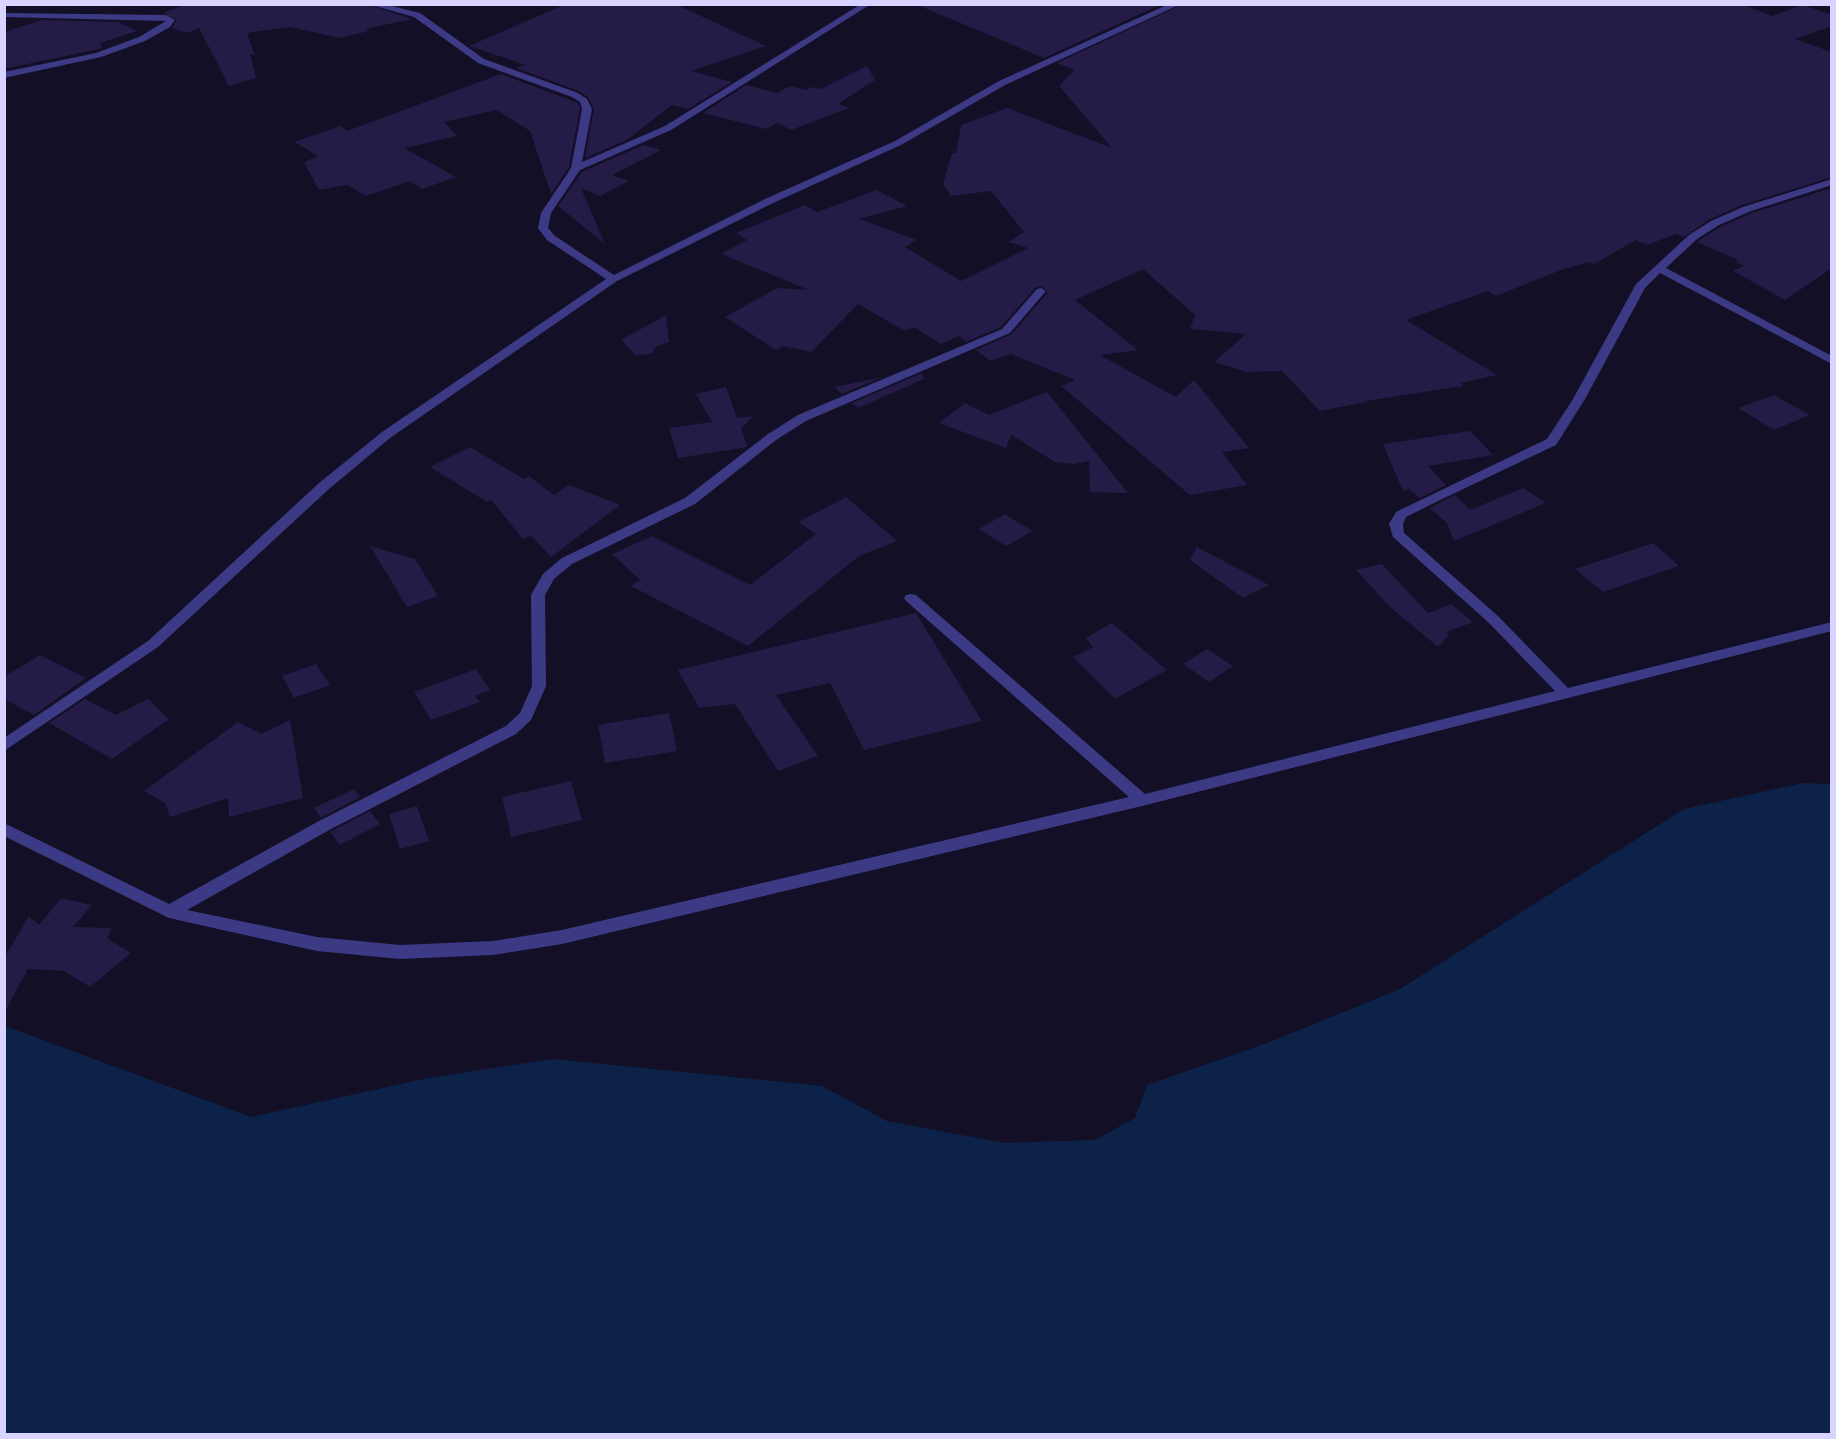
<!DOCTYPE html>
<style>
body{margin:0}
#map{position:relative;width:1836px;height:1439px;overflow:hidden;background:#130f26;font-family:Jost,sans-serif}
canvas{display:block}
.frame{position:absolute;inset:0;border:6px solid #d9d4ff;pointer-events:none}
</style>
<div id="map">
<canvas width="1836" height="1439"></canvas>
<div class="frame"></div>
</div>
<script>
const context = document.querySelector('canvas').getContext('2d');
context.lineJoin = 'round';
function fillPath(path, color) {
  context.fillStyle = color;
  context.fill(path, 'evenodd');
}
function shape(rows) {
  const path = new Path2D();
  for (const r of rows) {
    path.moveTo(r[0], r[1]);
    for (let i = 2; i < r.length; i += 2) path.lineTo(r[i], r[i + 1]);
  }
  return path;
}
fillPath(shape([
 [1803,783,1832,784,1831,1434,5,1434,5,1026,251,1117,428,1078,553,1059,822,1086,887,1121,1004,1143,1095,1140,1135,1118,1147,1085,1270,1042,1400,989,1684,809]
]), '#0c2248');
fillPath(shape([
 [187,4,366,4,412,19,366,29,369,31,340,38,290,27,247,33,255,55,250,54,256,78,229,86,199,28,187,33,172,28,177,20,163,13],
 [566,4,675,4,766,46,691,71,732,82,688,109,672,105,627,140,585,158,594,109,588,97,579,91,516,68,526,65,469,46],
 [915,4,1162,4,1044,58],
 [1183,4,1741,4,1772,16,1803,5,1832,15,1832,26,1795,39,1832,52,1832,177,1742,205,1710,219,1684,237,1676,234,1647,245,1636,240,1594,264,1589,262,1561,270,1496,296,1488,291,1406,320,1497,375,1461,383,1463,386,1365,401,1366,402,1320,411,1282,371,1247,372,1214,362,1246,334,1190,329,1195,315,1143,269,1075,300,1138,350,1100,355,1176,397,1194,380,1249,448,1222,452,1247,485,1190,495,1061,386,1075,380,1011,354,990,361,976,350,1012,334,1048,292,1042,286,1035,288,1001,327,966,342,959,336,941,344,914,327,905,331,858,304,811,352,783,346,776,350,725,317,777,288,809,290,721,254,747,240,736,233,805,205,817,212,877,190,907,206,859,219,917,240,905,247,961,281,1028,248,1008,242,1024,232,991,191,951,196,943,184,952,153,956,153,961,125,1007,108,1112,148,1059,86,1074,70,1057,63],
 [42,20,118,22,137,31,100,43,103,48,4,69,4,32],
 [867,66,875,80,838,104,849,108,791,130,777,123,766,129,703,113,746,85,777,93,790,86,806,90,813,87,821,89],
 [501,74,578,103,580,109,569,167,551,194,530,131,497,110,444,122,457,136,404,148,456,177,422,189,410,181,366,196,347,185,319,190,304,162,318,156,294,142,340,126,347,131],
 [643,145,661,150,612,175,629,181,600,196,581,188,605,244,558,206,582,172],
 [1832,188,1832,268,1785,300,1733,271,1744,266,1735,261,1738,260,1697,242,1720,227,1752,213],
 [666,315,669,342,656,347,651,354,636,355,621,340],
 [922,373,924,379,858,408,852,403],
 [883,377,842,394,834,387],
 [726,387,737,418,753,416,741,429,748,447,678,458,669,428,712,422,696,394],
 [1047,392,1100,458,1128,493,1090,492,1089,461,1073,464,1055,462,1011,435,1006,448,939,423,965,403,989,415],
 [1774,395,1810,415,1774,430,1738,408],
 [1470,431,1493,455,1428,466,1446,485,1420,498,1409,489,1403,491,1383,444],
 [470,447,524,479,529,476,554,495,569,485,620,505,551,557,531,536,523,539,491,500,487,502,430,467],
 [1523,488,1546,503,1454,541,1447,523,1430,508,1455,495,1470,510],
 [846,497,897,541,859,556,748,646,631,586,640,580,612,554,652,536,750,585,816,534,798,522],
 [1005,514,1012,519,1033,531,1006,546,979,529],
 [1653,543,1679,566,1603,592,1575,569],
 [370,546,415,559,438,596,407,607],
 [1197,547,1269,585,1243,598,1190,560],
 [1382,564,1428,613,1451,604,1473,622,1447,632,1449,635,1438,647,1389,606,1356,570],
 [916,613,982,721,864,750,830,683,776,695,818,756,778,771,735,704,699,708,678,670],
 [1112,623,1167,670,1115,699,1073,657,1093,647,1086,638],
 [1207,649,1233,666,1209,682,1183,664],
 [40,655,86,678,34,715,4,699,4,677],
 [316,664,330,685,294,698,282,676],
 [476,669,490,690,475,696,480,702,431,720,414,692],
 [85,699,116,715,148,699,169,719,112,759,49,723],
 [669,713,677,751,605,763,598,725],
 [290,720,303,798,229,817,228,798,170,817,165,803,144,791,238,722,261,734],
 [571,781,582,820,511,837,502,797],
 [354,789,360,797,321,818,314,808],
 [417,806,429,841,400,849,389,814],
 [370,811,380,824,340,845,330,832],
 [61,898,92,905,73,927,112,928,107,938,131,953,90,987,64,971,28,969,4,1013,4,958,29,916,39,925]
]), '#241b47');
fillPath(shape([
 [368,4,384,4,420,13,484,59,578,93,587,99,592,109,582,162,665,126,861,4,871,4,671,130,580,170,551,213,548,228,555,236,614,275,765,199,895,141,999,81,1169,4,1181,4,1005,85,901,145,773,203,617,281,390,438,329,489,158,647,4,751,4,738,148,641,319,483,382,432,606,279,547,240,538,228,541,213,571,168,582,109,580,102,572,97,478,63,414,17,368,4],
 [4,13,166,15,175,20,170,27,145,41,101,57,4,78,4,72,96,53,139,37,166,21,4,17,4,13],
 [1832,179,1832,185,1751,211,1719,225,1697,239,1666,268,1832,356,1832,364,1660,273,1645,288,1585,399,1556,445,1440,500,1406,517,1403,524,1404,533,1498,616,1568,688,1832,622,1832,631,1142,806,562,944,493,955,400,959,317,951,169,918,4,836,4,823,169,904,319,821,506,726,520,713,532,686,531,595,543,574,562,558,685,498,768,434,798,415,1002,329,1037,289,1041,288,1046,291,1010,333,806,421,776,440,695,504,572,564,554,579,545,595,546,686,531,720,516,734,331,829,187,910,317,937,400,945,493,941,562,930,1129,797,906,601,904,598,906,595,911,594,916,595,1145,794,1555,691,1488,622,1393,537,1389,524,1396,512,1547,439,1573,399,1636,284,1689,235,1711,221,1743,207,1832,179]
]), '#3d3a85');
</script>
